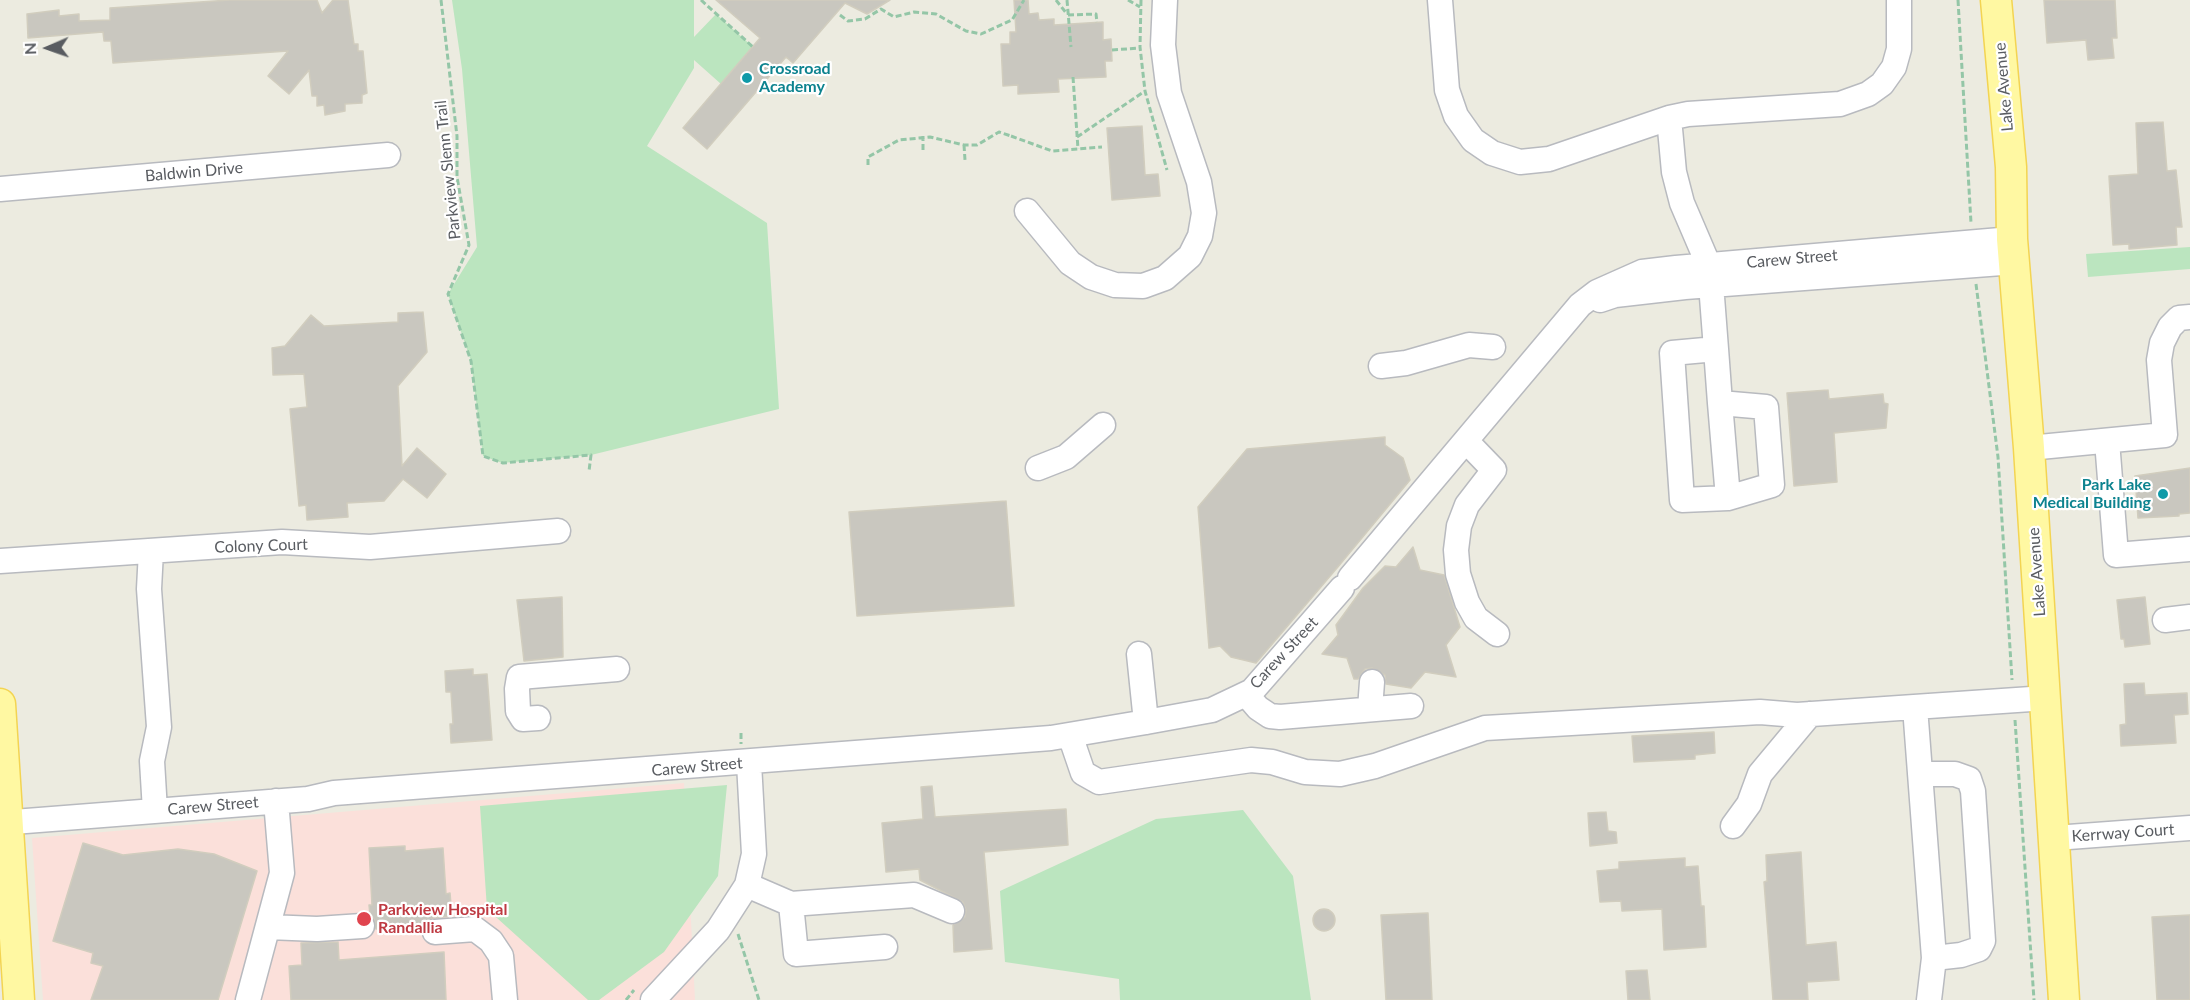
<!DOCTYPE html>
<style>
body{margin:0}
#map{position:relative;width:2190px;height:1000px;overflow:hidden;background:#ecebe0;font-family:Lato,sans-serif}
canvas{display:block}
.north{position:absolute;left:18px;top:18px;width:60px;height:60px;-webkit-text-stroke:4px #fff;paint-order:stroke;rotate:268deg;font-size:16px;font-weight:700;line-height:24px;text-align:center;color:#595c61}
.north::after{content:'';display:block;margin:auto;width:21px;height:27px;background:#595c61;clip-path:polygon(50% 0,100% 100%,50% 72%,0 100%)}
</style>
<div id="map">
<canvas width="2190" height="1000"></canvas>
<div class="north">N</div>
</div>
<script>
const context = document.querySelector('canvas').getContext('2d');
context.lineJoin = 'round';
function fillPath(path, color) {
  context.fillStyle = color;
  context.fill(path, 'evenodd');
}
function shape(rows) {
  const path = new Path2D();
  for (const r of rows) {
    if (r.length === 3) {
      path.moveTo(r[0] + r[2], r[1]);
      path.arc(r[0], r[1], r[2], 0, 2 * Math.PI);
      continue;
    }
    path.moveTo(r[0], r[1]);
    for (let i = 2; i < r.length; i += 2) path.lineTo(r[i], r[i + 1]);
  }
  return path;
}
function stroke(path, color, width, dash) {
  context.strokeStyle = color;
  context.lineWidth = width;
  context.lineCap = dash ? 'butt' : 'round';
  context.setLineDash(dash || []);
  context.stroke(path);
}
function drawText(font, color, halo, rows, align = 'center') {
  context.font = font + ' Lato,sans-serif';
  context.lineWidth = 4.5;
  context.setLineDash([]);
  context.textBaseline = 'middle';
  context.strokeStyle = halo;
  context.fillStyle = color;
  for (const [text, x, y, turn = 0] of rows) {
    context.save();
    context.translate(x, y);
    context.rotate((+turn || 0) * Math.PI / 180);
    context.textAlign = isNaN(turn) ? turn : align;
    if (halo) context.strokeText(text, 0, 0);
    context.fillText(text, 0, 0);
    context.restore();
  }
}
fillPath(shape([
 [684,783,695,1000,43,1000,32,838]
]), '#fbe0da');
fillPath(shape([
 [452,0,694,0,694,37,716,14,753,47,721,84,694,60,694,68,647,146,767,223,779,409,591,455,502,463,483,456,471,361,448,294,477,247,462,69],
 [2190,247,2190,269,2088,277,2086,254],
 [727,785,718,876,664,952,599,1000,588,1000,487,909,480,806],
 [1243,810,1293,876,1311,1000,1120,1000,1119,979,1005,962,1000,891,1156,819]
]), '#bbe5bf');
const building = shape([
 [230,0,317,0,322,13,333,0,348,0,354,44,358,44,358,51,363,51,367,93,362,95,362,103,345,104,345,111,325,115,324,105,317,106,317,96,312,96,309,70,289,94,268,76,288,51,113,63,111,41,104,41,103,32,28,38,27,14,59,10,59,16,79,14,79,21,110,20,110,8,230,0],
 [716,0,890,0,867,14,845,3,793,63,786,57,707,149,683,128,760,38,716,0],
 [1014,0,1028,0,1029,14,1038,13,1039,20,1054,19,1054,25,1103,22,1103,40,1111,39,1112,61,1105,61,1106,77,1058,79,1059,92,1018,94,1018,85,1003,86,1001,44,1010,44,1010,32,1016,32,1014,0],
 [2044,0,2115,0,2117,38,2112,38,2114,58,2088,60,2086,40,2047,43,2044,0],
 [2163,122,2167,171,2176,170,2182,227,2176,227,2177,245,2129,249,2129,244,2113,245,2109,176,2138,174,2136,123,2163,122],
 [1142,126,1145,175,1158,174,1160,196,1112,200,1107,128,1142,126],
 [423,312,427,352,398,386,402,466,417,448,446,474,427,498,403,479,384,501,347,503,348,517,307,520,306,505,299,506,290,409,307,407,304,374,273,375,272,348,285,346,311,315,324,326,398,322,398,313,423,312],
 [1828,390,1829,399,1883,394,1884,403,1888,404,1886,428,1834,433,1837,482,1794,486,1787,393,1828,390],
 [1385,437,1385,445,1403,458,1410,480,1337,568,1256,663,1231,657,1220,646,1209,648,1198,507,1247,449,1385,437],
 [2190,468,2190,513,2179,514,2179,516,2138,518,2135,476,2190,468],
 [1006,501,1014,606,857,616,849,512,1006,501],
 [1413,547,1420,570,1444,575,1460,627,1446,645,1456,677,1425,672,1411,688,1386,684,1385,675,1372,668,1365,669,1358,679,1354,679,1347,658,1322,654,1338,635,1336,625,1363,588,1385,566,1396,567,1413,547],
 [562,597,563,657,524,661,517,600,562,597],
 [2145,597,2150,644,2125,647,2124,639,2121,639,2117,600,2145,597],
 [473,669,473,675,487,674,492,740,451,743,450,724,453,724,451,692,446,692,445,671,473,669],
 [2144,683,2145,695,2187,693,2188,714,2174,715,2176,743,2121,746,2120,725,2126,724,2124,684,2144,683],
 [1714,732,1715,753,1695,755,1695,759,1634,762,1632,736,1714,732],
 [932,786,935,817,1066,809,1068,845,984,852,992,949,954,952,953,925,965,917,966,910,963,902,920,880,919,869,886,872,882,823,923,819,921,787,932,786],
 [1606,812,1608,831,1616,832,1617,843,1590,846,1588,813,1606,812],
 [83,843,123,855,178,849,214,854,257,871,218,1000,91,1000,103,966,91,963,93,953,53,941,83,843],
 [405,846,405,851,443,848,446,894,450,893,452,916,433,918,422,926,376,929,374,919,370,915,369,905,372,905,369,848,405,846],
 [1801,852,1806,945,1836,942,1839,980,1807,982,1808,1000,1773,1000,1764,882,1767,881,1766,855,1801,852],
 [1685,858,1685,867,1698,866,1701,906,1704,906,1706,947,1664,950,1662,909,1622,911,1621,901,1600,902,1597,871,1619,869,1619,862,1685,858],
 [1324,920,11],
 [1428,913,1432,1000,1386,1000,1381,915,1428,913],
 [2190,915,2190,1000,2157,1000,2152,917,2190,915],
 [338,942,339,960,444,952,446,1000,291,1000,289,966,302,965,301,943,338,942],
 [1647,970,1650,1000,1628,1000,1626,971,1647,970]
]);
fillPath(building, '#c9c7bf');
stroke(building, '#d1cdbe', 1.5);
const minor = shape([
 [1440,0,1447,90,1456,116,1473,140,1492,153,1520,162,1549,159,1669,118],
 [0,189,388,155],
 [1027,211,1070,263,1091,277,1115,285,1143,286,1165,278,1190,256,1200,236,1204,213,1199,182,1169,93,1163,45,1165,0],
 [1600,300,1615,295,1685,287,2015,262],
 [1716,349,1672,353,1682,500,1728,498,1720,403,1716,349,1711,284,1709,266,1682,203,1674,172,1669,118,1688,114,1840,104,1868,94,1882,84,1894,67,1899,49,1899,0],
 [1381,366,1406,363,1469,345,1493,347],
 [1720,403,1766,407,1772,485,1728,498],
 [1466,441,1494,470,1467,505,1459,526,1456,550,1458,574,1467,602,1476,618,1497,634],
 [2107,441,2116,555,2190,549],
 [2029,448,2165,435,2159,360,2162,343,2170,327,2179,318,2190,317],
 [1038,468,1066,457,1103,425],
 [151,551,149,589,159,727,152,761,155,811],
 [0,561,282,542,370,547,558,531],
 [1350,578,1580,305,1597,292,1642,272,1676,268,2012,239],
 [2165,620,2190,617],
 [1139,654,1146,722],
 [1246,694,1258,708,1270,716,1280,717,1411,706],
 [1915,707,1934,958,1929,1000],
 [1370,709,1372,682],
 [538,718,523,719,518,711,517,689,519,677,617,669],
 [1070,735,1083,773,1099,782,1251,760,1272,762,1305,772,1340,774,1375,766,1485,728,1760,712,1797,715,2046,698],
 [1920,774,1955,774,1969,779,1973,791,1983,941,1979,949,1961,955,1934,958],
 [0,823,308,799,334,793,1051,738,1146,722,1212,710,1252,691,1342,588],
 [1733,826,1749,804,1760,774,1810,714],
 [2055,838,2190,828],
 [747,885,791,904,914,895,952,911],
 [791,904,796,954,885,947],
 [268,927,317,929,362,926],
 [435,932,475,929,491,941,501,956,505,1000],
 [248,1000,282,873,276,801],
 [653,1000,718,930,747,885,754,854,749,763]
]);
const major = shape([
 [1996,0,2011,167,2012,239,2029,448,2064,1000],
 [0,704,19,1000]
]);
stroke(minor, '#b8babf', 27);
stroke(major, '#f3d452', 33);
stroke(shape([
 [441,0,457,136,457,177,469,245,448,294,471,361,483,456,503,463,591,455,589,471],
 [701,0,753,47],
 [1056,0,1067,14],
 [1067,0,1071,47],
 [1128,0,1140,7],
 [1141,0,1140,47,1145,91,1167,170],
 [1958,0,1971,223],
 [840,15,848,21,865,19,881,9,894,17,914,12,936,14,966,31,981,34,1012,20,1024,0],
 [1068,15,1096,14,1097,22],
 [1112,50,1140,48],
 [1073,77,1078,149],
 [1011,136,1052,151,1102,147],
 [1077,137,1145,91],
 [964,145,965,160],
 [923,150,923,136],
 [868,165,868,157,899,140,930,137,964,145,977,145,999,132,1011,136],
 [1976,284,1998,457,2012,680],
 [2015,720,2034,1000],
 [741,733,741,744],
 [738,934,759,1000],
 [626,1000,634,990]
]), '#94c6a7', 3, [6, 3]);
stroke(minor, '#fff', 24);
stroke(major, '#fff8a2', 30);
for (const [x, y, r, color] of [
 [747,78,6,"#0f9aa8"],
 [2163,494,6,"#0f9aa8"],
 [364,919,8,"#e0444e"]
]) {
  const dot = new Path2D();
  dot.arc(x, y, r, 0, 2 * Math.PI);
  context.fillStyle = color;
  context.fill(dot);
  stroke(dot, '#fff', 2);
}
drawText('bold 16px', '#0d838f', '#fff', [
 ["Crossroad",759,69],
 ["Academy",759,87],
 ["Park Lake",2151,485,"right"],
 ["Medical Building",2151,503,"right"]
], 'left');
drawText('16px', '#595c61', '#fff', [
 ["Lake Avenue",2004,87,-95],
 ["Parkview Slenn Trail",448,170,-96],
 ["Baldwin Drive",194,172,-5],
 ["Carew Street",1792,259,-5],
 ["Colony Court",261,546,-2],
 ["Lake Avenue",2037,572,-94],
 ["Carew Street",1284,653,-47],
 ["Carew Street",697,767,-5],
 ["Carew Street",213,806,-5],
 ["Kerrway Court",2123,833,-4]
]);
drawText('bold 16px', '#be3a42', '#fff', [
 ["Parkview Hospital",378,910],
 ["Randallia",378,928]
], 'left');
</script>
